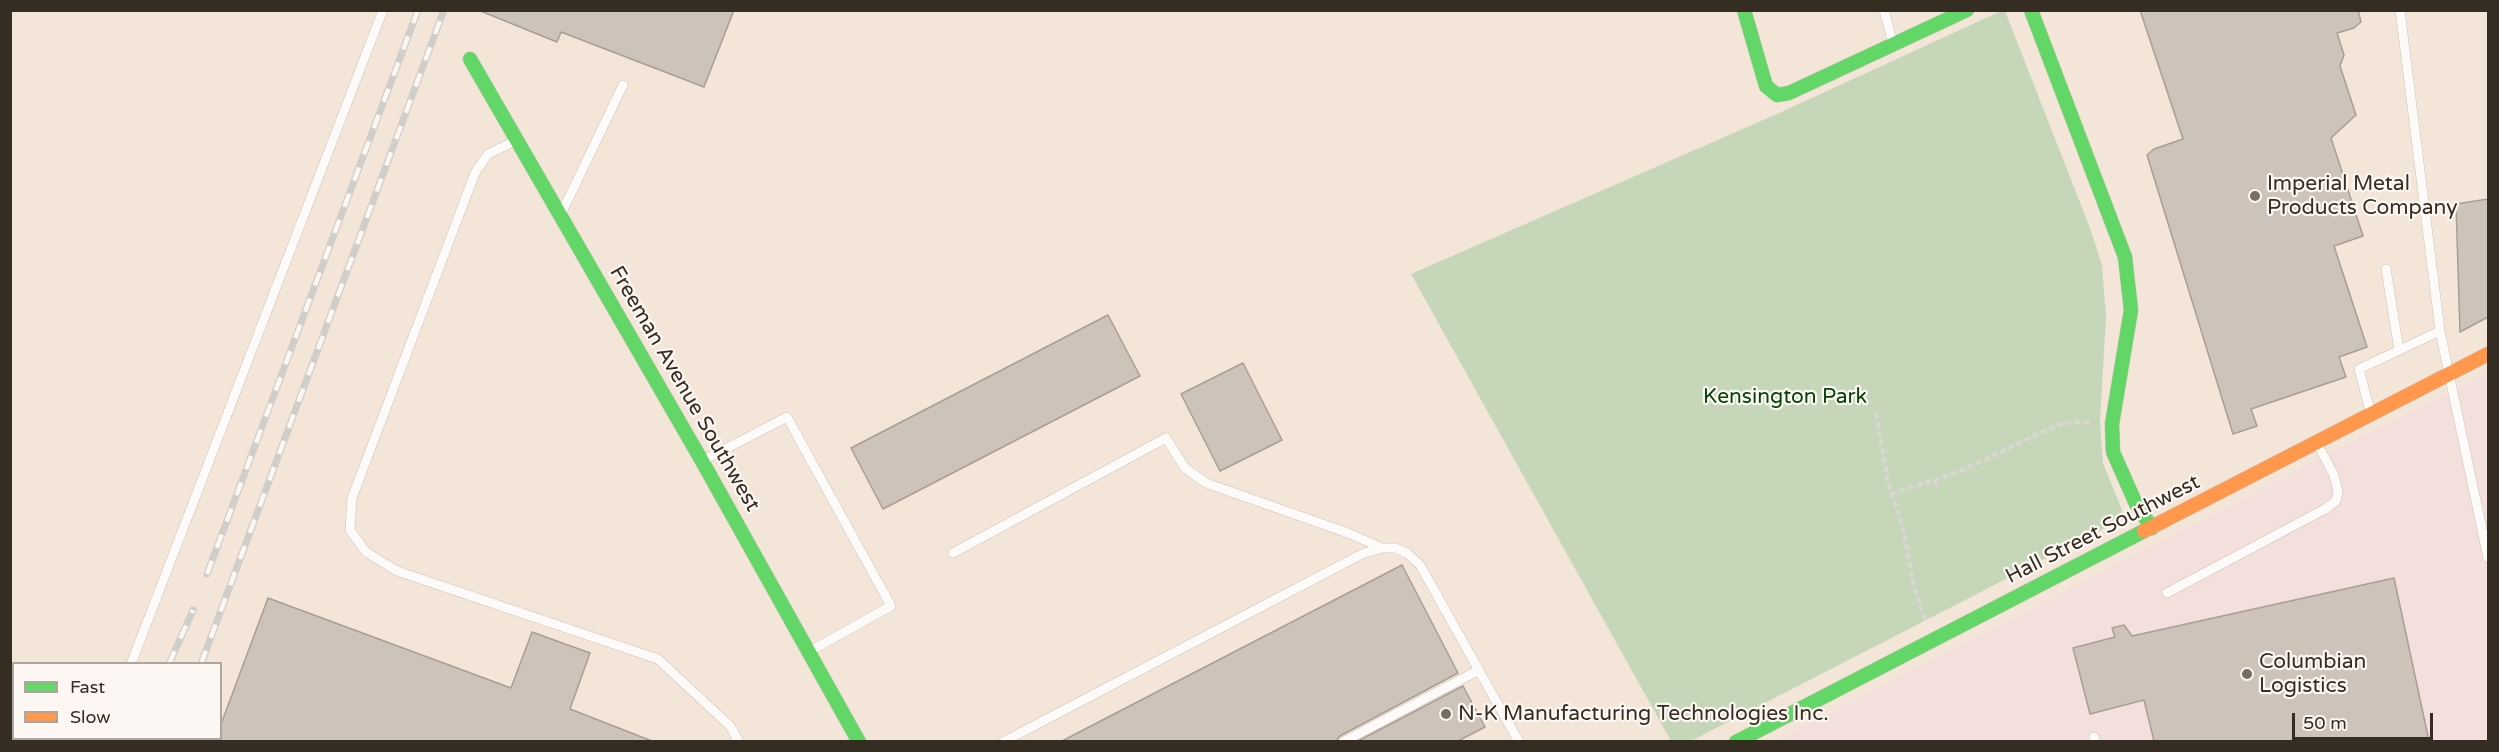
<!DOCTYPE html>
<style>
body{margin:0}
#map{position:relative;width:2499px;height:752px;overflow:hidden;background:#f3e6d8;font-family:"Varela Round",sans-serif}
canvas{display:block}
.frame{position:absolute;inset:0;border:12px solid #352c22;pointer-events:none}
.legend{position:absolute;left:12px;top:662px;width:210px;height:78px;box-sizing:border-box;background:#fcf7f2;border:2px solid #aca69f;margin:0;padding:8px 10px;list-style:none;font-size:18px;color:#352c22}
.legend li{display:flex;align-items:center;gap:12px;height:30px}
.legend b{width:30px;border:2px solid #aca69f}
.scale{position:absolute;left:2292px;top:713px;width:141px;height:27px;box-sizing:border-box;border:3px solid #352c22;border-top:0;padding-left:8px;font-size:18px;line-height:21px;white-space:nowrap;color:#352c22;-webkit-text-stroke:4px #fcf7f2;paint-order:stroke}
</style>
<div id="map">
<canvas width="2499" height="752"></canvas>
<div class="frame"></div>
<ul class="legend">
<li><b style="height:8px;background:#63d668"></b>Fast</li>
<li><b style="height:8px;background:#ff974d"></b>Slow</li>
</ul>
<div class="scale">50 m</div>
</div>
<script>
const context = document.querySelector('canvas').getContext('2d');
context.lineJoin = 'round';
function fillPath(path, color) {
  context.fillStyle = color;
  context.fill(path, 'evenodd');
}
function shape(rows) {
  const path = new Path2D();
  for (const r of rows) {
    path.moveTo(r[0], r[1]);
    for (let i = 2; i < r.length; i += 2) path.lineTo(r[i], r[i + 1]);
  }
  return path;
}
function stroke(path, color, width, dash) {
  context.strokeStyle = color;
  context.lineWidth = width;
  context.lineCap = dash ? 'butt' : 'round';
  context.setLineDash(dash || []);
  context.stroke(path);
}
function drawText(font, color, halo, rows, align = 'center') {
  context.font = font + ' "Varela Round",sans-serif';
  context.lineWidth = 4.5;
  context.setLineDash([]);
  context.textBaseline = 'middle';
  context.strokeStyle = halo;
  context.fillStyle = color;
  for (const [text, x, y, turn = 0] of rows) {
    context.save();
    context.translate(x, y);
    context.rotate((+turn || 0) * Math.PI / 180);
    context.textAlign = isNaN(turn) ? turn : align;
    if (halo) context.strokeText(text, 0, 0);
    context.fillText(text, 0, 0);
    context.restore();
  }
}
fillPath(shape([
 [2488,372,2488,741,1776,741]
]), '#f3dfdc');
fillPath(shape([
 [2001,11,2005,11,2090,228,2102,265,2106,316,2100,422,2103,463,2120,505,2122,511,2120,518,2113,524,1691,741,1671,741,1411,274,1777,114]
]), '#c6d6b9');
const building = shape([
 [478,10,734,10,704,87,561,32,557,42,478,10],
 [2140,10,2358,10,2361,22,2354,28,2337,33,2344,55,2340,66,2356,115,2331,138,2363,236,2334,246,2367,347,2339,357,2346,377,2251,409,2257,426,2233,434,2147,155,2154,149,2183,139,2140,10],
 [2488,199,2488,317,2460,332,2456,204,2488,199],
 [1108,315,1140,376,883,509,851,448,1108,315],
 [1243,363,1282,440,1220,471,1181,394,1243,363],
 [1402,565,1458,673,1340,736,1336,741,1062,741,1402,565],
 [2394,578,2429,741,2154,741,2144,700,2090,714,2073,648,2115,637,2112,628,2124,625,2132,636,2394,578],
 [268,598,511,688,532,632,590,653,570,709,652,741,215,741,216,738,220,738,220,727,268,598],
 [1463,686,1485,727,1458,741,1358,741,1463,686]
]);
fillPath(building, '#cec3b9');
stroke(building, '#a99e94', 1.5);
const lane = shape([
 [1884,10,1893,43],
 [2400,10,2440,331,2488,558],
 [515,141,488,154,475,173,352,498,350,530,366,552,397,571,658,659,730,726,739,742],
 [563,210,623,85],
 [2386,269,2399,350],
 [2370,411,2359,369,2440,331],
 [704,460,787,417,891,606,812,650],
 [953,553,1166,438,1185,468,1206,483,1348,533,1382,548],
 [2167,593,2325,509,2336,501,2338,492,2334,475,2318,445],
 [131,664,383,10],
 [2094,737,2095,742],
 [100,742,101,738],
 [1003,742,1362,554,1382,548,1395,548,1407,553,1420,565,1519,742],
 [1343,742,1479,670]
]);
const fast = shape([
 [1744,10,1766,86,1777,95,1789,93,1967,10],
 [2031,10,2125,257,2131,310,2112,424,2113,452,2136,504,2152,528],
 [470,59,702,461,859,742],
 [1736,742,2144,531]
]);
const slow = shape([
 [2144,531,2488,354]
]);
stroke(lane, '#ccc2b7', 10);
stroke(fast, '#ccc2b7', 15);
stroke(slow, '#ccc2b7', 15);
stroke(shape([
 [1876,413,1888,482,1903,528,1914,587,1925,620],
 [1935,480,1938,490],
 [1891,494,1961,471,2057,425,2075,422,2091,422]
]), '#dad7d3', 4, [6, 3]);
stroke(lane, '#fdfbf9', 9);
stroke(fast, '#63d668', 14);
stroke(slow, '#ff974d', 14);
const rail = shape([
 [207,574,418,10],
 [169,664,193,610],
 [201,664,444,10],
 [131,742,133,738],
 [172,742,173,738]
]);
stroke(rail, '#d1cdc9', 7);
stroke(rail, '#fcf7f2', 4.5, [14]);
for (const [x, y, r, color] of [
 [2255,196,6,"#786d62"],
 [2247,674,6,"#786d62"],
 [1446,714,6,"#786d62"]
]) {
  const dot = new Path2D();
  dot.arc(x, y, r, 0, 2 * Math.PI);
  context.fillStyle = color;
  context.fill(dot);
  stroke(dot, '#fcf7f2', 2);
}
drawText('21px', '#352c22', '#fcf7f2', [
 ["Imperial Metal",2267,184],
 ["Products Company",2267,208],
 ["Columbian",2259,662],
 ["Logistics",2259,686],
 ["N-K Manufacturing Technologies Inc.",1458,714]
], 'left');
drawText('21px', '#352c22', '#fcf7f2', [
 ["Freeman Avenue Southwest",684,389,60],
 ["Hall Street Southwest",2103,530,-27]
]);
drawText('21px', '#054407', '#fcf7f2', [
 ["Kensington Park",1785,397]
]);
</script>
